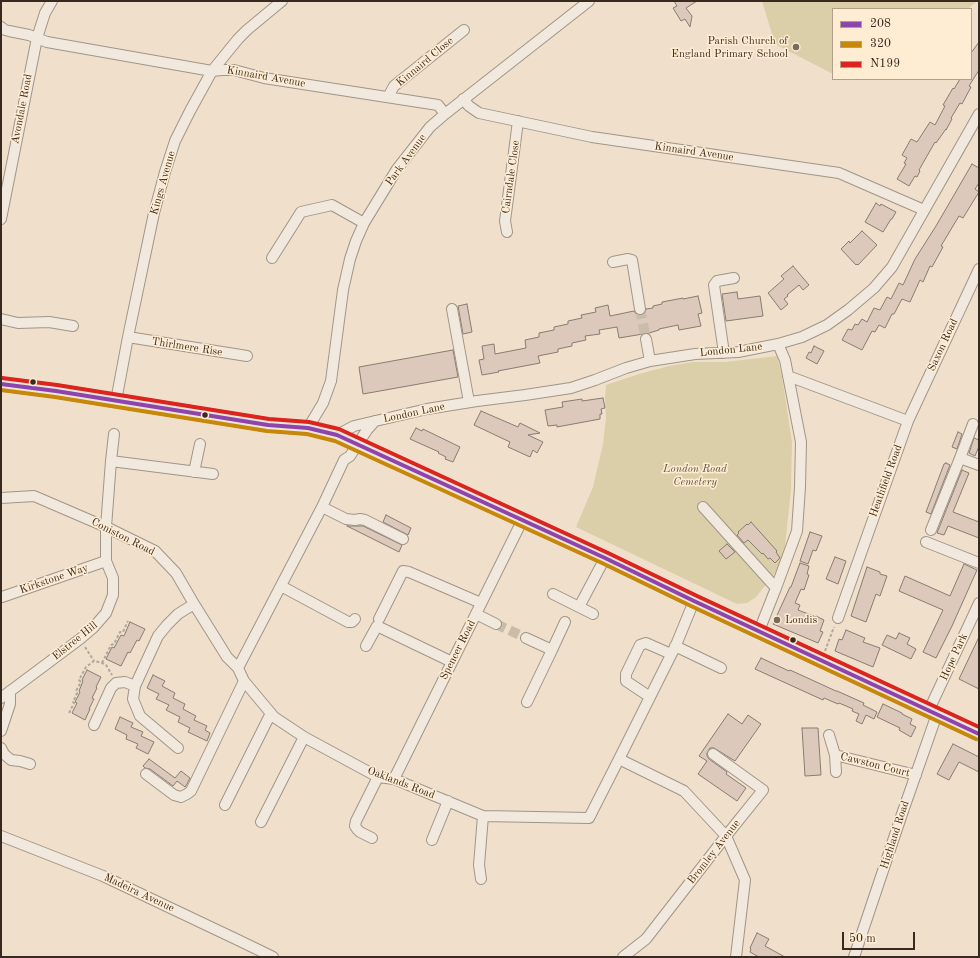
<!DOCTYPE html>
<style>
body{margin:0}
#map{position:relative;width:980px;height:958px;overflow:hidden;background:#f0e0cb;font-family:"Old Standard TT",serif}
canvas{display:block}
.frame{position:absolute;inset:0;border:2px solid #382a20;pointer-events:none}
.legend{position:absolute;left:832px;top:8px;width:140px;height:72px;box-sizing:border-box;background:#ffedd3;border:1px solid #af9f8b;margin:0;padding:5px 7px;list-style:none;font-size:12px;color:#382a20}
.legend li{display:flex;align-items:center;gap:8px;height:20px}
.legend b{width:20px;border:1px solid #af9f8b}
.scale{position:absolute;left:842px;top:932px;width:73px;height:18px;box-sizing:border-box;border:2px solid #382a20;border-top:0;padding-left:5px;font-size:12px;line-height:14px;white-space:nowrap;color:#382a20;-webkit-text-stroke:3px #ffedd3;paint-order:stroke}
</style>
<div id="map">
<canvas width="980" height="958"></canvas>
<div class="frame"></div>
<ul class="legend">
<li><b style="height:5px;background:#8e44ad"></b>208</li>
<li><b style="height:5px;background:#c78708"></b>320</li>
<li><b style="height:5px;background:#dc241f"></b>N199</li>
</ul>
<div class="scale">50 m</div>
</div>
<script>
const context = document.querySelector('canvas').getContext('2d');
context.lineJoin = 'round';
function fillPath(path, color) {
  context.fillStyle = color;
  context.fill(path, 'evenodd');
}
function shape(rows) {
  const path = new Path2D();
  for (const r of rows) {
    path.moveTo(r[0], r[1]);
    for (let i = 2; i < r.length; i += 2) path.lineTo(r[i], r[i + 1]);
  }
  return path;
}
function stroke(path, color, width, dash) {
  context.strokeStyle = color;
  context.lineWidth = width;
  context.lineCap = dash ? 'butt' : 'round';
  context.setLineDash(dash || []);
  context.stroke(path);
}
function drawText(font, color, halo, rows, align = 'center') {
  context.font = font + ' "Old Standard TT",serif';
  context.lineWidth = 3;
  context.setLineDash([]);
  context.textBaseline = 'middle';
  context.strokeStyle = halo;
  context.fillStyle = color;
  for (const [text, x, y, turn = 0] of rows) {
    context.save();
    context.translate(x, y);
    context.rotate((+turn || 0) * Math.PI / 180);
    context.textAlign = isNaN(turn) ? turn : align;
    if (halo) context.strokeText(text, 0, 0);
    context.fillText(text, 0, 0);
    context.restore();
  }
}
fillPath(shape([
 [762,1,977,1,968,9,833,9,833,74,775,44],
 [777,356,782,377,792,442,791,489,785,546,781,561,775,573,756,597,747,603,737,604,576,527,593,487,603,444,606,418,605,398,606,385,639,374,669,366,693,362,725,362]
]), '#dacfa8');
const building = shape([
 [674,1,697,1,686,8,692,16,690,27,685,19,681,21,673,8,677,6,674,1],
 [979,42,979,70,969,86,971,87,962,104,960,103,951,118,952,119,946,130,946,129,936,143,935,142,919,170,920,171,917,177,915,176,909,186,897,179,906,164,904,163,907,158,902,155,911,139,917,142,930,122,935,125,945,106,943,105,953,88,954,89,960,79,971,79,971,53,979,42],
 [972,164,979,168,979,183,975,189,979,192,963,218,959,216,941,246,943,247,932,267,930,266,923,282,920,280,910,302,902,299,894,314,892,314,885,328,879,325,875,332,872,331,862,350,842,340,848,329,852,330,855,324,858,325,862,319,867,322,874,308,880,310,887,297,891,299,899,283,903,285,915,259,936,226,972,164],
 [876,203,880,206,881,204,896,212,892,219,891,219,883,232,865,222,876,203],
 [862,231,877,245,858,265,857,264,856,265,841,249,849,241,850,243,862,231],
 [793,266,809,285,803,290,799,285,787,295,788,296,784,299,788,304,781,310,768,293,784,279,781,276,793,266],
 [737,292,738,299,760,296,763,316,726,321,722,294,737,292],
 [698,296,702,313,698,314,701,326,679,330,678,325,659,329,659,330,649,333,619,338,617,327,599,330,600,334,585,336,586,340,572,343,572,346,558,349,558,352,538,356,540,363,498,371,499,372,482,375,479,360,484,359,482,346,494,344,495,354,526,348,525,340,539,337,539,333,554,330,554,327,568,324,568,321,582,318,581,315,596,312,595,308,608,305,610,316,634,311,637,315,641,315,644,314,646,309,653,308,653,306,662,304,662,302,683,298,683,299,698,296],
 [467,304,472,332,463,334,458,306,467,304],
 [814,346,824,351,817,364,806,358,809,352,811,353,814,346],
 [453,350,458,377,363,394,359,367,453,350],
 [603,398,605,408,601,409,602,414,600,414,600,419,557,427,557,425,548,426,545,410,563,407,562,402,582,399,582,401,603,398],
 [481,411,518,427,520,423,540,433,528,435,543,442,537,453,533,450,530,457,508,447,510,442,474,425,481,411],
 [416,428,422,431,423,429,460,447,453,462,445,459,446,457,438,453,439,452,410,439,416,428],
 [958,432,962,434,957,449,952,447,958,432],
 [974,438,979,440,979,446,975,456,969,453,974,438],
 [946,463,950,465,931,514,926,512,944,464,946,463],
 [962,470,969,473,953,512,979,522,979,538,948,526,944,535,937,533,962,470],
 [386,515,411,528,408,535,383,522,386,515],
 [751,522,777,551,776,552,780,558,775,563,770,558,768,559,763,553,762,554,748,540,744,543,737,535,739,533,738,532,747,524,748,525,751,522],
 [347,526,363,526,402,545,399,552,347,526],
 [810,532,822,536,816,551,813,550,808,564,800,561,810,532],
 [727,544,735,552,726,559,719,551,727,544],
 [835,557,846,561,838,584,826,579,835,557],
 [800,563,809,566,807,574,809,575,804,590,801,589,795,603,800,605,798,610,816,617,816,616,824,620,820,631,823,632,818,643,773,624,790,587,791,587,800,563],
 [964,564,977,570,952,626,936,658,923,652,943,610,899,591,905,576,950,596,964,564],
 [867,567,880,572,880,574,887,576,880,596,876,594,866,622,851,616,867,567],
 [130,622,145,629,139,641,137,640,130,653,128,652,121,666,106,659,112,647,114,648,121,635,124,636,130,622],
 [846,630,865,638,863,642,880,648,873,667,835,651,839,639,842,640,846,630],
 [899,633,910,638,907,644,916,649,911,659,882,645,887,635,896,639,899,633],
 [979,637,979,689,959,679,979,637],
 [761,658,789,671,790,670,836,691,837,691,864,703,863,705,877,712,874,719,866,715,862,724,856,721,859,714,852,711,853,709,839,703,838,704,824,698,823,700,755,669,761,658],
 [87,670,101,677,96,687,97,688,92,698,94,699,89,709,90,709,85,720,72,713,77,703,75,702,80,692,79,691,83,681,82,680,87,670],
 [153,675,165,681,162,686,175,693,173,698,185,704,183,709,196,716,194,720,207,726,205,730,210,733,207,741,188,732,190,728,178,722,180,717,166,710,169,705,156,699,159,694,147,688,153,675],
 [883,704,902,713,902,714,912,719,910,724,916,727,911,737,899,730,900,728,877,717,883,704],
 [728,714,742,724,748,715,761,724,735,761,714,748,710,748,707,753,707,756,709,759,727,772,726,774,746,788,737,801,698,774,707,761,699,756,728,714],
 [120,717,133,723,131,727,143,732,141,736,154,742,148,754,136,748,138,744,126,739,127,735,115,729,120,717],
 [802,728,818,728,821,775,805,776,802,728],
 [953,744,979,757,979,772,959,762,949,780,937,774,953,744],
 [149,759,175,778,181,771,190,778,187,784,185,787,177,781,173,786,150,769,145,768,143,766,149,759],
 [757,933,769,939,765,946,785,957,759,957,750,952,751,949,750,948,757,933]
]);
fillPath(building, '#ddc8bc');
stroke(building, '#867c71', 1);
stroke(shape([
 [640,309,646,339],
 [496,624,526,638]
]), '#cbbca9', 10, [10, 5]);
const minor = shape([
 [1,27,5,30,9,31,29,35,47,42,212,71,222,70,234,70,264,78,438,105,445,114],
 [388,97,394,86,464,30],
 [463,99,469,106,479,113,592,137,839,173,924,210],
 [1,219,37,38,45,13,52,1],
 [507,232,505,221,518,121],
 [272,258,301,212,332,205,364,223],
 [613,262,628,259,632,260,640,309],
 [452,309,469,402],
 [1,319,18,323,49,322,73,326],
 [128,337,247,356],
 [646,339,650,361],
 [724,353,714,285,717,281,734,278],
 [788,376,908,421,838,618],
 [116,401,128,337,154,213,165,172,175,141,190,111,212,71,238,39,247,30,282,1],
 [908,421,979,269],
 [308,428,323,403,331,381,343,290,350,259,356,241,364,223,397,169,430,127,445,114,589,1],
 [337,435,354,426,427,409,477,401,525,395,571,388,595,380,626,368,650,361,695,354,738,352,778,344,802,337,827,325,848,310,874,288,892,267,979,114],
 [960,458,979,465],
 [111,461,213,474],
 [194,472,200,444],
 [1,498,34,496,106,527,155,551,176,573,194,604,227,657,238,668,244,681,274,717,304,737,378,777,394,779,483,816,589,818,619,759,676,645,694,601],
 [322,507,346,519,355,520,360,519,365,520,403,539],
 [703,507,776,588],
 [931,530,960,458,973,424],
 [926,542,979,563],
 [281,586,348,622,352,622,355,619],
 [553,594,593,614],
 [2,597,106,561],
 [579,607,605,558],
 [476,614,496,624],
 [379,619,403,571,409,572,481,603],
 [759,631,776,588,797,531,800,487,801,442,785,360,778,344],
 [526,638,552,650,565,622],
 [366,646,377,626,452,662],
 [675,646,721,668],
 [238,668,322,507,344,460,350,456,367,430,375,421],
 [650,697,626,681,626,674,640,645,646,643,671,654],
 [1,698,80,639,93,628,106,613,113,595,113,578,106,561,106,527,111,461,114,434],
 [527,702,552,650],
 [929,710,979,603],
 [94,725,111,688,116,683,125,682,135,686],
 [1,731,10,704,10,691],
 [829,735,835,755,836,772],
 [1,748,4,754,11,760,20,761,30,764],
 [178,748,140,716,133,699,135,686,158,636,167,625,178,614,194,604],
 [835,755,916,775],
 [619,759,684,791,726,836,745,880,736,957],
 [146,774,174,795,181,797,187,794,191,791,244,681],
 [394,779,522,521],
 [225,805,271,713],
 [261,822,304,737],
 [1,836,103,876,238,940,273,957],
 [372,838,360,832,357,829,355,826,356,821,378,777],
 [432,840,448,801],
 [481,879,479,865,483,816],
 [623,957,646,939,726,836,763,790,713,754],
 [854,957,902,814,937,714]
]);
const major = shape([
 [1,384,56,391,268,425,308,428,337,435,605,558,694,601,979,734]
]);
stroke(minor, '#a09588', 12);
stroke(major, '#867c71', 15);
stroke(shape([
 [85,647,94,661],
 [825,651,834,627],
 [102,663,111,645,114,644,120,632,123,632,128,621],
 [69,713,74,703,73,702,77,693,76,691,81,682,79,680,86,667,94,661,102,663,106,665,112,675]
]), '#afa89f', 2, [3, 2]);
stroke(minor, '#f1e8de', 10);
stroke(major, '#eee5d9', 13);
stroke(shape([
 [1,384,56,391,268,425,308,428,337,435,605,558,694,601,979,734]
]), '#8e44ad', 4);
stroke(shape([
 [1,390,55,397,267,431,307,434,335,441,602,563,691,606,976,739]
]), '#c78708', 4);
stroke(shape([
 [2,378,57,385,269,419,309,422,339,429,608,553,697,596,979,727]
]), '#dc241f', 4);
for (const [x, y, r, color] of [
 [796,47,4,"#786a5c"],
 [33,382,3.5,"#382a20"],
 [205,415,3.5,"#382a20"],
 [777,620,4,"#786a5c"],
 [793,640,3.5,"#382a20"]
]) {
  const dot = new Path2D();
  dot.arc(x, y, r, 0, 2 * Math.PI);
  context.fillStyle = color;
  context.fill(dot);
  stroke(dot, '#ffedd3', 1.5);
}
drawText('11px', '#382a20', '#ffedd3', [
 ["Parish Church of",788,41],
 ["England Primary School",788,54],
 ["Londis",785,620,"left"]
], 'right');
drawText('11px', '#382a20', '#ffedd3', [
 ["Kinnaird Close",425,62,-40],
 ["Kinnaird Avenue",266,77,10],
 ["Avondale Road",22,109,-79],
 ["Kinnaird Avenue",694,152,8],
 ["Park Avenue",406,160,-54],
 ["Cairndale Close",511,177,-82],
 ["Kings Avenue",163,183,-74],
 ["Saxon Road",943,345,-65],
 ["Thirlmere Rise",187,347,9],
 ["London Lane",731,350,-6],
 ["London Lane",414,413,-12],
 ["Heathfield Road",886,481,-70],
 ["Coniston Road",123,537,27],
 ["Kirkstone Way",54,579,-19],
 ["Elstree Hill",75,641,-39],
 ["Spencer Road",458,650,-63],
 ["Hope Park",954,657,-65],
 ["Cawston Court",875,765,14],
 ["Oaklands Road",401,783,21],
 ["Highland Road",895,835,-72],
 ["Bromley Avenue",714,852,-52],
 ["Madeira Avenue",139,893,25]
]);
drawText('italic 11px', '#5c503b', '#ffedd3', [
 ["London Road",695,469],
 ["Cemetery",695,482]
]);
</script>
